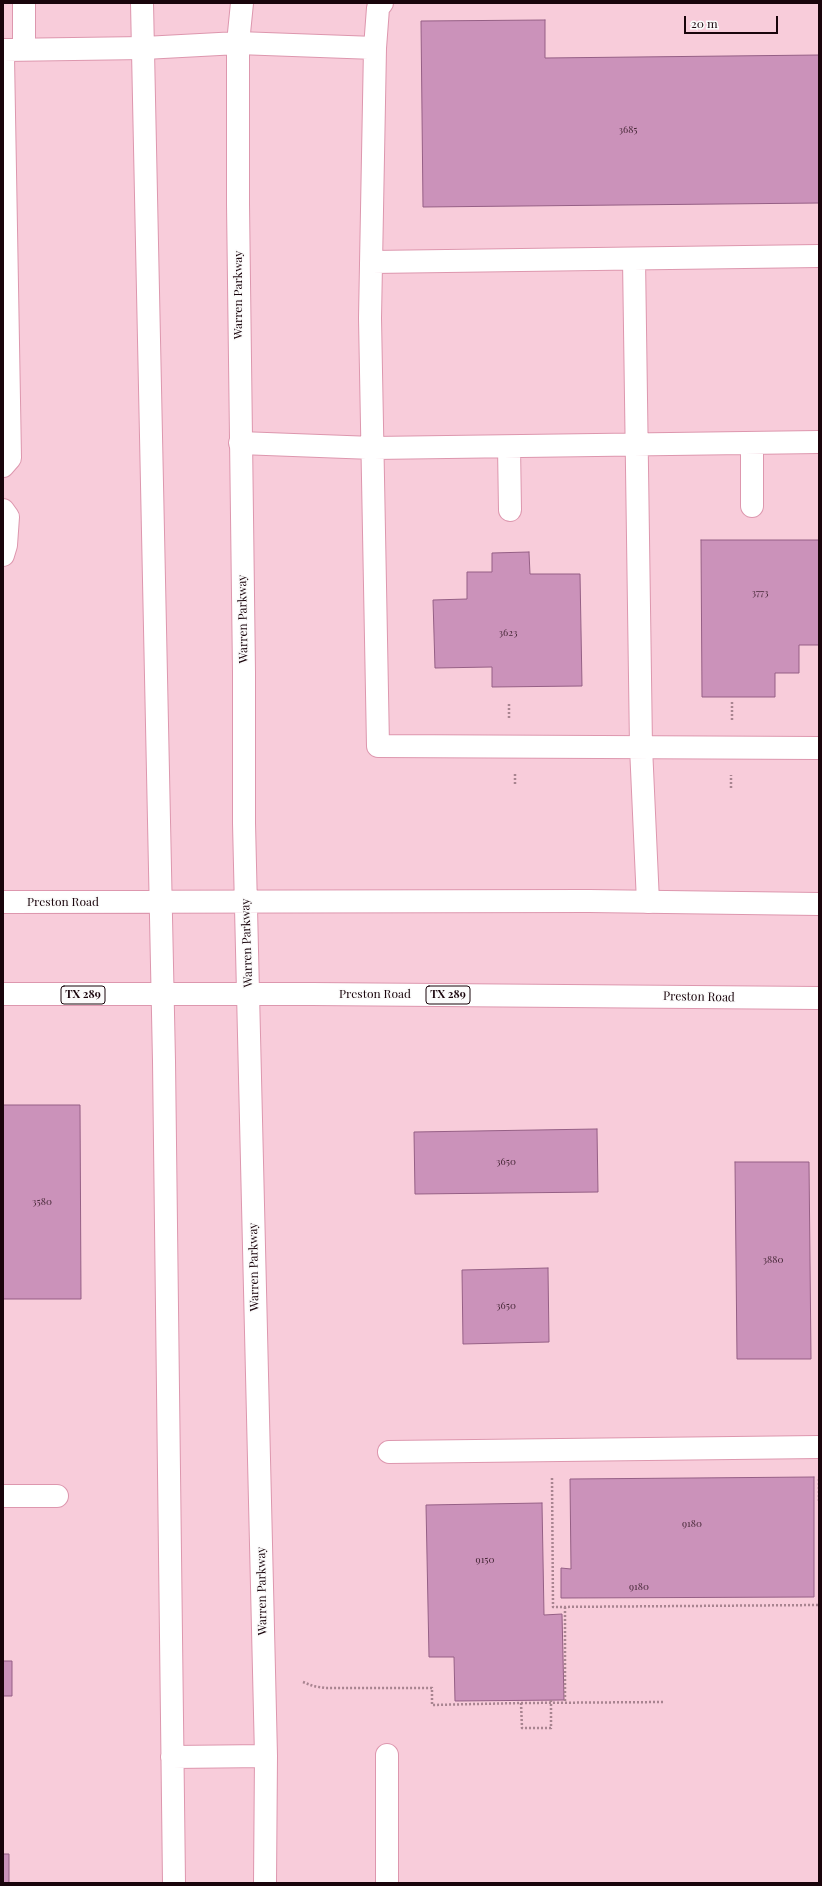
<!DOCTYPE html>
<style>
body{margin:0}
#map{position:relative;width:822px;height:1886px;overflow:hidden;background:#f8ccda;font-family:"Playfair Display",serif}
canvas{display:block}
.frame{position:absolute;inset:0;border:4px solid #19040b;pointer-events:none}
.scale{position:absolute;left:684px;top:16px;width:94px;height:18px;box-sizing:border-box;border:2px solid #19040b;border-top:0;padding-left:5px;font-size:12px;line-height:14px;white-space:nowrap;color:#19040b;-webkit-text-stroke:3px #fbfbfb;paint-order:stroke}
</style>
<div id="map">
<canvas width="822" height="1886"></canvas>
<div class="frame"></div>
<div class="scale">20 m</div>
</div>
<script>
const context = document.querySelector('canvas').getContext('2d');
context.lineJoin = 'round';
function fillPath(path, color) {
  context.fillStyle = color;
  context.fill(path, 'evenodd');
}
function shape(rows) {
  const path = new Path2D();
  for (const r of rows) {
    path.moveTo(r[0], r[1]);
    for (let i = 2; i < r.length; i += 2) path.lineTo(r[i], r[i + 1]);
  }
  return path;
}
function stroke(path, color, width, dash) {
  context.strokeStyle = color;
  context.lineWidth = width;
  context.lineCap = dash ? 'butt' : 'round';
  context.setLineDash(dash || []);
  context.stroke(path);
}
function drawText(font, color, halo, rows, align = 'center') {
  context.font = font + ' "Playfair Display",serif';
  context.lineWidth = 3;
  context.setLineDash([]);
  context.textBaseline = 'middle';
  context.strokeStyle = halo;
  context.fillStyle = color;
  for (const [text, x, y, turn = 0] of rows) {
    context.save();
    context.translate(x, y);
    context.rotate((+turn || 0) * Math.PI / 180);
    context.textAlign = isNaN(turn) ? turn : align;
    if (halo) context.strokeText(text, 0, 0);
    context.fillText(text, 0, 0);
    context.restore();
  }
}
const building = shape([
 [545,20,545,58,819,55,819,203,423,207,421,21,545,20],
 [701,540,819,540,819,645,799,645,799,673,775,673,775,697,702,697,701,540],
 [529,552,530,574,580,574,582,686,492,687,492,667,435,668,433,600,467,599,467,572,492,572,492,553,529,552],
 [3,1105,80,1105,81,1299,3,1299,3,1105],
 [597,1129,598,1192,415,1194,414,1132,597,1129],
 [735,1162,809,1162,811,1359,737,1359,735,1162],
 [548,1268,549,1342,463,1344,462,1270,548,1268],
 [814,1477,814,1597,561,1598,561,1568,571,1569,570,1479,814,1477],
 [542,1503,544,1615,562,1614,564,1700,455,1701,454,1657,429,1657,426,1505,542,1503],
 [3,1661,12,1661,12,1696,3,1696,3,1661],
 [3,1854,9,1854,9,1883,3,1883,3,1854]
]);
fillPath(building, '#cb92ba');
stroke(building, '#955f85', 1);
const minor = shape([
 [24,3,24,49],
 [238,43,375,48,370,318,378,746,819,748],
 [375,48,378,8,382,3],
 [3,50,144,48],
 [3,57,10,458,3,466],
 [634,259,641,747,648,902],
 [372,262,819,256],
 [240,443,373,448,819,442],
 [752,443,752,506],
 [509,447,510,510],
 [3,510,8,517,6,545,3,555],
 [389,1452,819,1447],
 [3,1496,57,1496],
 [387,1755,387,1883]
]);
const major = shape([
 [142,3,164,1061,174,1883],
 [242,3,238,43,238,204,244,672,244,823,266,1756,265,1883],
 [144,48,238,43],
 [3,902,589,901,819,904],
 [3,994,312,994,819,998],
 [172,1757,266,1756]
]);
stroke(minor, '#dd97ae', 24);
stroke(major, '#dd97ae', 24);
stroke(shape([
 [509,704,509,720],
 [732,720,732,702],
 [515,774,515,786],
 [731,788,731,775],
 [552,1478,553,1607,819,1605],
 [819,1479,819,1501],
 [565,1607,565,1703],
 [303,1682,313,1686,325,1688,432,1688,432,1705,521,1703,522,1728,551,1728,551,1700],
 [521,1703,665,1702]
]), '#a88490', 2.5, [2, 2]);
stroke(minor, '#fff', 22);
stroke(major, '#fff', 22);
drawText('10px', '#462837', null, [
 ["3685",628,130],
 ["3773",760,593],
 ["3623",508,633],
 ["3650",506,1162],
 ["3580",42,1202],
 ["3880",773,1260],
 ["3650",506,1306],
 ["9180",692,1524],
 ["9150",485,1560],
 ["9180",639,1587]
]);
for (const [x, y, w] of [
 [83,995,44],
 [448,995,44]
]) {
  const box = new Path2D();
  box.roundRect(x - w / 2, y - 9, w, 18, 3);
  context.fillStyle = '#fbfbfb';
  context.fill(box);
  stroke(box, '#19040b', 1);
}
drawText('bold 11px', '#19040b', null, [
 ["TX 289",83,995],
 ["TX 289",448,995]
]);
drawText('12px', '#19040b', '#fbfbfb', [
 ["Warren Parkway",238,295,-90],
 ["Warren Parkway",243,619,-91],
 ["Preston Road",63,902],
 ["Warren Parkway",247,943,-92],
 ["Preston Road",375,994],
 ["Preston Road",699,997,1],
 ["Warren Parkway",254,1267,-91],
 ["Warren Parkway",262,1591,-91]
]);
</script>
